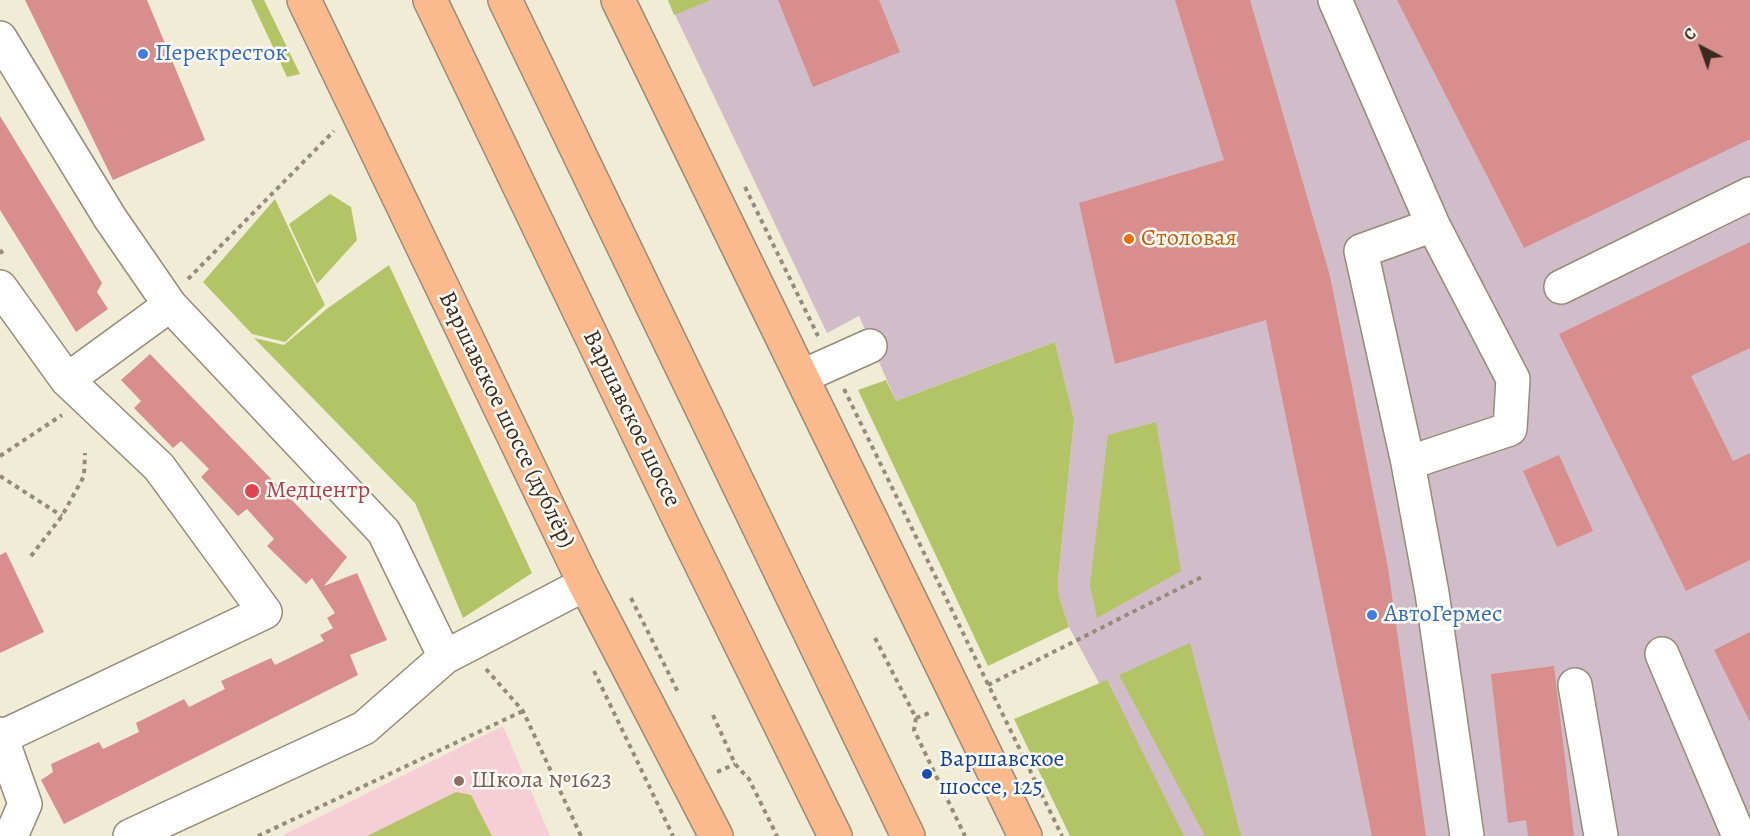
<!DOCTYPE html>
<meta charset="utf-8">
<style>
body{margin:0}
#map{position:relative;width:1750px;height:836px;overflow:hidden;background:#f1ecd5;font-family:Alegreya,serif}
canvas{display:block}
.north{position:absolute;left:1672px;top:18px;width:60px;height:60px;-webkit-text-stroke:4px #fdfcf7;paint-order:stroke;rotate:319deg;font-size:16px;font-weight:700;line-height:24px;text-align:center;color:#3b2a1e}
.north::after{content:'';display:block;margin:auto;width:21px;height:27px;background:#3b2a1e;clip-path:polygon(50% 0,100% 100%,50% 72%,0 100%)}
</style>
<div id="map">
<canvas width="1750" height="836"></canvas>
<div class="north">С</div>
</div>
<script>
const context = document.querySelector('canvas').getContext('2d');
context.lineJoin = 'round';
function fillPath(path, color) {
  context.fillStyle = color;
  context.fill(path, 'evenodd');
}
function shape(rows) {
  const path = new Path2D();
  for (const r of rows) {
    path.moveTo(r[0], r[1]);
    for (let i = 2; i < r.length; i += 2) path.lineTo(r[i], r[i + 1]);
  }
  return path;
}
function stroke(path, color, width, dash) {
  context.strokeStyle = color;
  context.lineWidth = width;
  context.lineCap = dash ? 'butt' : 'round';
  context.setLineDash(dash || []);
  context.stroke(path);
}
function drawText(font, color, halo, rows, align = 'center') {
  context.font = font + ' Alegreya,serif';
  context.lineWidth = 5;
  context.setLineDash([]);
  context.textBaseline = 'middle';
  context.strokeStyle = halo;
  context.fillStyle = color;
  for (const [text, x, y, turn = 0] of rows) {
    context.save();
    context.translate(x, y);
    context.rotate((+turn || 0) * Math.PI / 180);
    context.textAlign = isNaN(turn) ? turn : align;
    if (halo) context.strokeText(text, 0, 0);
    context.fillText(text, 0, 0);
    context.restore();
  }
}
fillPath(shape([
 [503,726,550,836,281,836]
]), '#f6cfd6');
fillPath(shape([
 [668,0,1750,0,1750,836,1181,836,1069,627,1059,596,1058,580,1074,421,1055,342,896,401,859,316,827,333]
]), '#d1bdc9');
fillPath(shape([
 [251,0,264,0,300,74,287,77],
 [668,0,711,0,674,15],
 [330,194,351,207,357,240,317,284,289,224],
 [275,199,325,305,285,342,252,334,203,282],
 [389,265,532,573,463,618,415,503,254,338,284,345,328,308],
 [1055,342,1074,420,1058,580,1059,596,1069,627,988,666,858,390,886,380,896,401],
 [1156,422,1181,571,1097,618,1090,585,1108,435],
 [1190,643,1241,836,1205,836,1119,675],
 [1107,680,1184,836,1070,836,1014,719],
 [456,792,471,795,492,836,367,836]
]), '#b3c467');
fillPath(shape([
 [25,0,147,0,205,140,113,180],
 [778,0,879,0,900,52,813,87],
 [1175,0,1250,0,1330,276,1388,568,1426,836,1372,836,1266,320,1115,364,1079,203,1224,160],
 [1397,0,1750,0,1750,139,1524,248],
 [0,116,102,283,97,292,108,309,76,332,0,210],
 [1750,242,1750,348,1691,376,1733,461,1750,453,1750,560,1686,591,1559,334],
 [150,354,347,557,324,586,357,573,387,640,350,655,358,675,64,824,41,780,53,772,51,764,99,742,103,749,139,732,136,723,184,699,189,707,225,689,221,681,271,658,275,665,324,641,320,635,333,628,327,618,335,613,312,578,306,584,267,546,274,539,247,509,238,516,201,477,209,469,181,441,173,448,134,408,141,401,121,380],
 [1559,455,1593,531,1557,547,1523,471],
 [6,552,44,632,0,653,0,555],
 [1750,632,1750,722,1714,650],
 [1554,666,1574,836,1528,836,1526,820,1508,823,1491,674]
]), '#d88e8c');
const minor = shape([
 [1335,0,1433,225,1513,379,1510,429,1408,463,1432,593,1467,836],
 [0,38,110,218,170,305,384,532,445,657],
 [0,287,67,380,170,305],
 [1561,287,1750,194],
 [803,376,870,346],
 [1408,463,1361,251,1433,225],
 [1662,654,1739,836],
 [1575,685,1601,836],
 [0,734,25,804,11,836],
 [2,737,265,612,159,467,67,380],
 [130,836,364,728,445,657,585,584]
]);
const major = shape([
 [304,0,585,584,716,836],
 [430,0,683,527,835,836],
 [505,0,908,836],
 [618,0,1025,836]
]);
stroke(minor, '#968b7a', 36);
stroke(major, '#968b7a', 36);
stroke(shape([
 [745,187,818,336],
 [0,250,5,257],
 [188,279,334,131],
 [844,389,1062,836],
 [0,456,62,415],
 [0,476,62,516],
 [31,556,62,516,84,476,85,453],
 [631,598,678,692],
 [875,638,916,718,932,712],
 [486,669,523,711,581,836],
 [594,671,673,836],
 [988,685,1204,576],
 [713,715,735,764,749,779,777,836],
 [916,718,914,730,965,836],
 [717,772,735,764],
 [258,836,523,711]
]), '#968b7a', 4, [4.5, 4.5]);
stroke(minor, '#fff', 33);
stroke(major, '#fbba8d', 33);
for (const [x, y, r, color] of [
 [143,54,6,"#3f7fe0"],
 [1129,239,6,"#e8710a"],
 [252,491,8,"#e0444e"],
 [1372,615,6,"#3f7fe0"],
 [927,774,6,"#1a4fb4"],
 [459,781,6,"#8d6e63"]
]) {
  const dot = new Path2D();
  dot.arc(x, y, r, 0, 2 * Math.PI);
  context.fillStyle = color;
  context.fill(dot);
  stroke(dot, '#fdfcf7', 2);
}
drawText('24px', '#366cbe', '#fdfcf7', [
 ["Перекресток",155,54],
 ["АвтоГермес",1384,615]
], 'left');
drawText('24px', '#c56008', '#fdfcf7', [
 ["Столовая",1141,239]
], 'left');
drawText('24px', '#3b2a1e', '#fdfcf7', [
 ["Варшавское шоссе",631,419,64],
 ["Варшавское шоссе (дублёр)",506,420,64]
]);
drawText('24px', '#be3a42', '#fdfcf7', [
 ["Медцентр",266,491]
], 'left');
drawText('24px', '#164399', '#fdfcf7', [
 ["Варшавское",939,760],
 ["шоссе, 125",939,788]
], 'left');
drawText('24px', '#785e54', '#fdfcf7', [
 ["Школа №1623",471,781]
], 'left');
</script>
